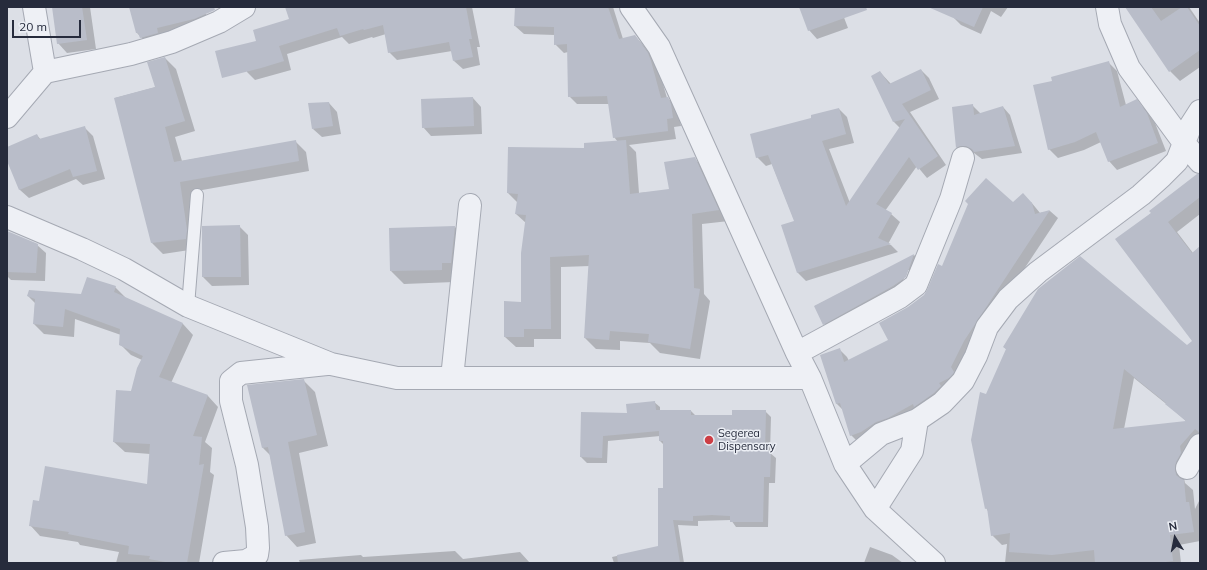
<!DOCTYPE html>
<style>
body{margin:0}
#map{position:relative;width:1207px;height:570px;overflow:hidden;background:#dcdfe6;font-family:Mulish,sans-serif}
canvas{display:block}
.frame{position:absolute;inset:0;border:8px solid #262b3c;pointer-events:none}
.north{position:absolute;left:1155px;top:518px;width:40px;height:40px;-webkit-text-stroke:3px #ebeef4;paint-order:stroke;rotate:350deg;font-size:11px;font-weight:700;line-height:16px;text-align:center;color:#262b3c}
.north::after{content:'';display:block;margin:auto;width:14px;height:18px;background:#262b3c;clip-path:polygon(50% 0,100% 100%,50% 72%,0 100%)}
.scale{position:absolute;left:12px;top:20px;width:69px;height:18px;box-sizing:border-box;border:2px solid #262b3c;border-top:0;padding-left:5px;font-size:12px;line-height:14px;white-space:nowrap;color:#262b3c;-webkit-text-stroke:3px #ebeef4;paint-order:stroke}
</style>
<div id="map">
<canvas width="1207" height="570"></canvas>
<div class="frame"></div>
<div class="north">N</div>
<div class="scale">20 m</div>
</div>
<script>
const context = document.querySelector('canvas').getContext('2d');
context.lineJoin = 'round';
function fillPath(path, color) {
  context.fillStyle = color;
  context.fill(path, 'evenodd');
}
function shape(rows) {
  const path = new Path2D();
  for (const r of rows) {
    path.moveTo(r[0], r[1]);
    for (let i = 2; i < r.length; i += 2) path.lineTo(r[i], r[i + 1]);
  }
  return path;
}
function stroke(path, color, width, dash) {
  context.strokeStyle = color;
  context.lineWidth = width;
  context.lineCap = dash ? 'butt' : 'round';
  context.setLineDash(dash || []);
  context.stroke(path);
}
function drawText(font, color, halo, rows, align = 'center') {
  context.font = font + ' Mulish,sans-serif';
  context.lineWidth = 3;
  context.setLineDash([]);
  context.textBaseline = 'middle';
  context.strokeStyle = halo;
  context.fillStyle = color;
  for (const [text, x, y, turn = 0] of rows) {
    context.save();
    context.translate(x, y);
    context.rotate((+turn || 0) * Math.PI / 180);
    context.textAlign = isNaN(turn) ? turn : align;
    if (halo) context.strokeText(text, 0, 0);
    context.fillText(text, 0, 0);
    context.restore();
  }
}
fillPath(shape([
 [53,7,90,7,96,49,67,53,58,43],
 [130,7,204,7,209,26,151,47,137,33],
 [286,7,472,7,480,47,477,47,480,65,463,69,454,61,452,51,397,60,389,52,386,34,373,38,372,37,349,44,342,37,287,54,291,70,255,80,247,72,241,46,257,42,290,20],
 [516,7,613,7,623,39,635,36,643,45,656,63,659,70,667,98,676,106,679,113,681,126,674,127,676,139,629,145,636,152,639,193,670,190,694,158,705,169,729,221,702,224,704,294,710,301,700,359,660,353,650,343,620,341,620,350,596,349,585,338,590,266,561,267,561,339,534,339,534,347,516,347,505,337,522,303,526,223,516,214,518,203,508,193,585,149,618,142,614,137,609,104,577,104,569,96,568,52,564,53,555,44,555,35,524,34,515,26],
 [800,7,840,7,848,28,817,39,809,30],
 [958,7,1008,7,1001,17,991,11,981,34,961,25,954,18],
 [1137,7,1189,7,1200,23,1200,67,1180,81,1170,71],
 [165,58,176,69,195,131,175,137,182,161,295,141,306,152,309,171,191,192,197,242,196,249,163,254,152,243,115,98,156,87],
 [1108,62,1117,71,1126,105,1136,101,1145,109,1155,123,1166,151,1117,170,1109,161,1101,142,1084,150,1058,158,1049,149,1053,82],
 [921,70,929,78,939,99,910,112,946,165,927,178,917,166,885,211,891,214,900,222,888,244,891,245,898,252,806,281,798,273,783,226,795,222,772,164,766,166,757,157,813,119,839,109,847,117,854,143,829,149,850,203,900,128,894,122,880,72,891,84],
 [473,98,481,107,482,134,431,136,423,127],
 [329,103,337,112,341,134,322,137,313,129],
 [972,105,980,113,980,114,1003,107,1010,115,1022,153,982,159,974,153,968,153,964,155,957,148,953,108],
 [84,127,93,136,105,179,83,185,76,179,29,198,20,190,7,158,7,148,37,135,41,140],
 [1200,175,1200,214,1177,232,1193,253,1200,248,1200,444,1184,478,1185,483,1193,490,1195,509,1200,499,1200,541,1179,545,1181,563,1005,563,1007,544,1002,545,992,535,988,511,986,508,987,395,1007,350,1004,347,1187,346,1193,341,1117,240],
 [1134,378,1170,407,1187,422,1124,429],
 [1031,202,1040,213,1050,211,1058,218,971,349,946,391,859,443,851,435,843,410,836,403,839,349,847,357,849,361,890,341,908,308,924,296,943,267,1013,203],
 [239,226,248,235,249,285,212,286,203,277],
 [455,227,467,240,454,282,404,284,391,271],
 [7,232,37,245,46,253,45,281,11,280,7,276],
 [914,255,923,263,914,286,833,333,824,324,815,306],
 [907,270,909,270,905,282,903,281],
 [115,287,126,298,183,324,193,335,171,383,208,396,218,407,205,442,212,448,210,472,214,475,199,563,116,563,119,552,80,545,78,542,40,536,30,525,40,502,148,485,150,454,125,452,114,442,142,360,131,355,120,344,121,335,75,319,74,337,44,334,34,324,35,303,28,296,82,295],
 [303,380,315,392,328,446,299,453,316,543,297,547,286,535,270,455,263,448,248,386],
 [654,402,660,407,660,411,691,411,696,416,733,416,765,411,771,417,770,453,776,458,775,483,769,483,768,527,736,527,731,520,698,521,698,526,678,525,684,563,614,563,612,557,659,547,664,489,664,445,660,441,660,436,608,441,607,463,587,463,581,457,582,413,628,414],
 [870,547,892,555,903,563,864,563],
 [455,551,463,559,520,552,530,563,300,563,299,560,361,555,363,557]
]), '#0003');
fillPath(shape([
 [52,7,82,7,87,40,57,44],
 [129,7,214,7,215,10,194,19,157,28,158,33,140,38,138,33,136,33],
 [285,7,466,7,472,39,469,39,473,57,453,61,449,42,388,53,383,25,364,30,363,29,340,36,337,28,279,46,284,61,261,68,222,78,215,51,256,41,253,30,289,19],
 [515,7,608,7,619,39,635,35,648,53,651,61,661,98,668,97,671,104,673,118,667,119,668,131,613,138,607,96,568,97,567,44,554,45,554,27,514,26],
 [799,7,866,7,867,10,808,31],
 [928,7,983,7,974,27],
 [1125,7,1151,7,1161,21,1182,7,1187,7,1200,26,1200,50,1169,72],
 [165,57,185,121,165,127,174,162,296,140,299,161,180,182,187,230,186,239,151,243,114,98,155,87,147,62],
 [1109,61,1120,107,1137,99,1147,113,1158,143,1108,162,1096,132,1075,142,1048,150,1033,85,1052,81,1051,77],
 [921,69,931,90,902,104,938,156,918,170,909,157,876,204,892,213,878,238,891,244,797,273,781,225,794,221,768,155,756,158,750,134,811,118,811,115,839,108,846,134,822,141,846,206,905,119,893,122,871,76,880,71,889,84],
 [473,97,474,126,422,128,421,99],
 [329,102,333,126,312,129,308,103],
 [973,104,974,115,1003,106,1015,146,974,152,972,149,966,146,960,146,956,148,952,107],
 [85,126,97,171,73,177,70,169,19,190,7,161,7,147,37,134,39,139],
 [626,140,630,194,669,189,664,162,695,157,719,210,692,214,694,288,700,289,690,349,648,342,649,334,610,331,609,340,584,338,589,255,550,257,551,329,524,329,524,337,504,337,504,301,521,302,521,253,526,215,515,214,518,194,507,193,508,147,584,148,584,143],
 [1197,174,1200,174,1200,197,1168,222,1192,253,1200,246,1200,433,1195,429,1180,446,1181,453,1176,462,1175,468,1176,475,1181,479,1184,480,1186,502,1189,502,1194,532,1170,535,1173,561,1158,563,1095,563,1094,550,1052,555,1009,552,1010,533,991,536,987,508,985,509,971,440,980,392,986,394,1006,349,1003,347,1038,289,1080,256,1187,345,1192,341,1115,239,1151,213,1149,211],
 [1124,369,1166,403,1165,404,1186,421,1113,429],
 [986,178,1013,202,1023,193,1032,203,1035,214,1050,210,964,341,951,367,954,372,953,374,949,378,939,383,941,386,934,393,914,407,913,404,888,418,876,422,861,432,850,436,840,403,836,404,820,355,840,348,844,362,888,340,879,323,908,307,924,295,927,290,938,264,942,266,968,204,965,201],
 [240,225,241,277,202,277,202,226],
 [455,226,451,263,442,263,442,270,390,271,389,228],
 [7,231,38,244,36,273,7,272],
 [914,254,906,277,893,286,823,325,814,306],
 [87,277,116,286,114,292,183,323,159,377,208,395,193,436,202,437,199,465,204,464,187,563,171,563,149,559,150,556,128,554,129,546,68,534,69,532,29,526,33,500,39,501,45,466,147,484,150,444,113,442,116,390,131,391,137,368,143,356,119,345,120,329,65,309,63,327,33,324,35,299,27,296,29,290,81,294],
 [304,379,317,435,288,442,305,532,285,536,268,447,262,448,247,385],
 [655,401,656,410,691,410,691,415,732,415,732,410,766,410,765,451,771,451,770,477,764,477,763,522,730,522,730,516,712,515,693,516,693,521,673,520,680,563,618,563,617,555,658,546,658,488,663,488,663,441,659,441,659,431,603,436,602,458,580,457,581,412,627,413,626,404]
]), '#b9bdc9');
const lane = shape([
 [188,306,197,195]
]);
const street = shape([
 [34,7,45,72],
 [631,7,659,47,797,353,810,378,845,464,875,509,934,563],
 [1107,7,1110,24,1129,68,1184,143,1200,162],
 [7,117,45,72,131,54,172,42,219,22,244,7],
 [7,217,82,249,124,269,188,306,331,364,397,378,810,378],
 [797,353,900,297,916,285,951,199,963,158],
 [452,378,470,205],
 [845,464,881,434,917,420,942,403,963,381,976,356,987,327,1008,299,1038,272,1141,195,1162,176,1177,161,1191,125,1200,111],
 [1187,468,1200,445],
 [875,509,912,451,917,420],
 [224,563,246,561,257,555,258,548,257,527,247,465,231,401,231,381,241,373,327,364]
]);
stroke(lane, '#a5a9b3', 14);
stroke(street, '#a5a9b3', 24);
stroke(lane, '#eef0f5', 12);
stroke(street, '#eef0f5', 22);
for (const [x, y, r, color] of [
 [709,440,5,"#cd3e45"]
]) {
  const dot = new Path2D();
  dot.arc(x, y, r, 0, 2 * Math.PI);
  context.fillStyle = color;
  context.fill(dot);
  stroke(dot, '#ebeef4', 1.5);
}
drawText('11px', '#262b3c', '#ebeef4', [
 ["Segerea",718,434],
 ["Dispensary",718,447]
], 'left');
</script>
